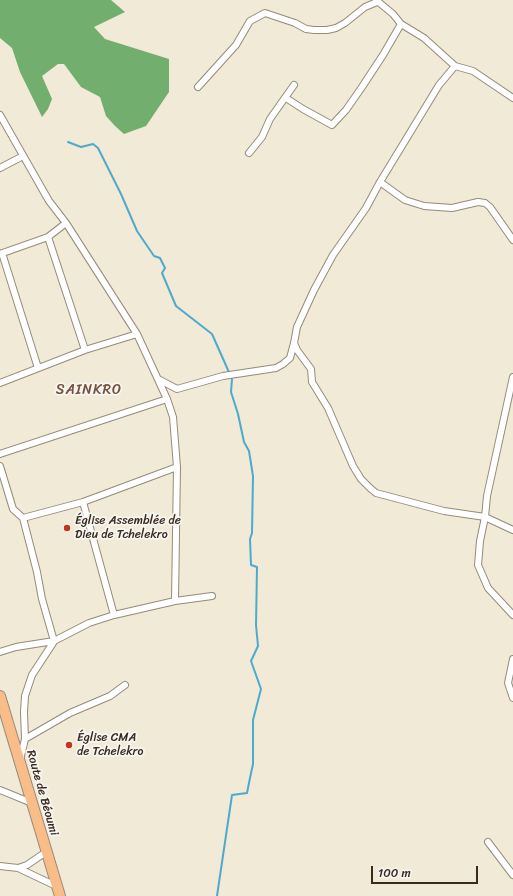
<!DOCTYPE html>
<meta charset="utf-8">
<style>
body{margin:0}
#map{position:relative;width:513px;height:896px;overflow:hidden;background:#f1ead6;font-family:Sriracha,sans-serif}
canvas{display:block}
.scale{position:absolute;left:371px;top:866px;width:107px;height:18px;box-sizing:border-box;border:2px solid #3b2a1e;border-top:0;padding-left:5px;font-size:12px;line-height:14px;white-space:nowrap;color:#3b2a1e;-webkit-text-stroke:3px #f6f6f2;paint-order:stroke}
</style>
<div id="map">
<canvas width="513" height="896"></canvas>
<div class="scale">100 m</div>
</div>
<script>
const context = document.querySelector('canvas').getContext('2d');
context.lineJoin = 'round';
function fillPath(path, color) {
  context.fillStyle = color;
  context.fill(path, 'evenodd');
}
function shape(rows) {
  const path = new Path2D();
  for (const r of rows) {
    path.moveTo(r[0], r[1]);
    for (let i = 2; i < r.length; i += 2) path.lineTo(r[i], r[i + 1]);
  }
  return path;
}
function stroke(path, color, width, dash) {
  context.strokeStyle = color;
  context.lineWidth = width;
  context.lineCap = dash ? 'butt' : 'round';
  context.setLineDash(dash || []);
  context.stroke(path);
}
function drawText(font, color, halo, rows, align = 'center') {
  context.font = font + ' Sriracha,sans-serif';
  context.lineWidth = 3.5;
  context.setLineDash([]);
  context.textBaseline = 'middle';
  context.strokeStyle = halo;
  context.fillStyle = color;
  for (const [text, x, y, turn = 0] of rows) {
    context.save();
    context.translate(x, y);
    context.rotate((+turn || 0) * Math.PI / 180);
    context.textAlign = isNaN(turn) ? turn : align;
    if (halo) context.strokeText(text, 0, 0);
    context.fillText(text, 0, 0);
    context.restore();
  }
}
fillPath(shape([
 [0,0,111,0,125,12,94,27,105,39,169,59,169,92,146,126,124,134,115,126,106,116,100,97,81,87,64,64,58,64,42,76,52,99,48,109,42,117,20,72,12,48,0,38]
]), '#72ae6e');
stroke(shape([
 [68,142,81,147,93,144,98,148,121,194,137,231,154,256,160,258,165,268,162,273,176,306,212,334,232,379,231,392,238,414,244,442,249,451,253,476,252,533,250,539,251,565,257,567,256,625,258,646,251,661,261,689,253,720,253,764,250,778,247,793,232,795,217,896]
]), '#4eaacc', 2);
const street = shape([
 [376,0,393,14,401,24,424,38,455,66,473,71,513,98],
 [455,66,439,85,380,182,366,208,333,255,314,290,297,327,294,343,297,350,311,369,312,382,328,408,353,466,361,479,370,488,376,493,444,511,485,517,513,530],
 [198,87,236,45,250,21,265,13,295,23,306,29,314,30,327,30,336,28,345,23,365,7,377,2],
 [286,98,303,109,332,125,346,110,362,87,383,55,401,24],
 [0,115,49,201,66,223,137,334,167,399,173,417,177,467,175,601],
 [249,153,262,137,270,119,294,85],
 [0,168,23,156],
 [380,182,405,200,424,206,452,208,478,202,485,203,490,207,513,240],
 [48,237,85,350],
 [2,253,38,368],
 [0,254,48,237,66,223],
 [513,377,487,496,485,517,480,541,478,565,488,588,513,615],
 [158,379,177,389,223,376,276,368,283,364,290,358,294,343],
 [0,383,85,350,137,334],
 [0,454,167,399],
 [0,466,13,509,23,518,37,572,42,599,54,641,53,643,32,675,25,696,24,712,25,739,20,760],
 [83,502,114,615],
 [23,518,83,502,177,467],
 [0,652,16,647,54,641,89,623,114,615,175,601,212,596],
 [513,659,508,683,513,698],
 [25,739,70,713,110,696,125,685],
 [0,790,32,803],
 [488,842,513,875],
 [0,866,18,868,56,886],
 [18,868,27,865,46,852]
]);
const primary = shape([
 [0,696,60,896]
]);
stroke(street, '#968a7a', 8);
stroke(primary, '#968a7a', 12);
stroke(street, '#fff', 6);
stroke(primary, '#f8bd89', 10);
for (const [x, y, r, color] of [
 [67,528,4,"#c8321e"],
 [69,745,4,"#c8321e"]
]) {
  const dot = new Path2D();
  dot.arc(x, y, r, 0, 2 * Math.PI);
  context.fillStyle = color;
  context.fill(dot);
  stroke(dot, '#f6f6f2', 1.5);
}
drawText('12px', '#3b2a1e', '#f6f6f2', [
 ["Église Assemblée de",75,521],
 ["Dieu de Tchelekro",75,535],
 ["Église CMA",77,738],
 ["de Tchelekro",77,752]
], 'left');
drawText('12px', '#3b2a1e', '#f6f6f2', [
 ["Route de Béoumi",42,793,74]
]);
context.letterSpacing = '1px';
drawText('14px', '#76523d', '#f6f6f2', [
 ["SAINKRO",89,390]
]);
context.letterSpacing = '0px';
</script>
